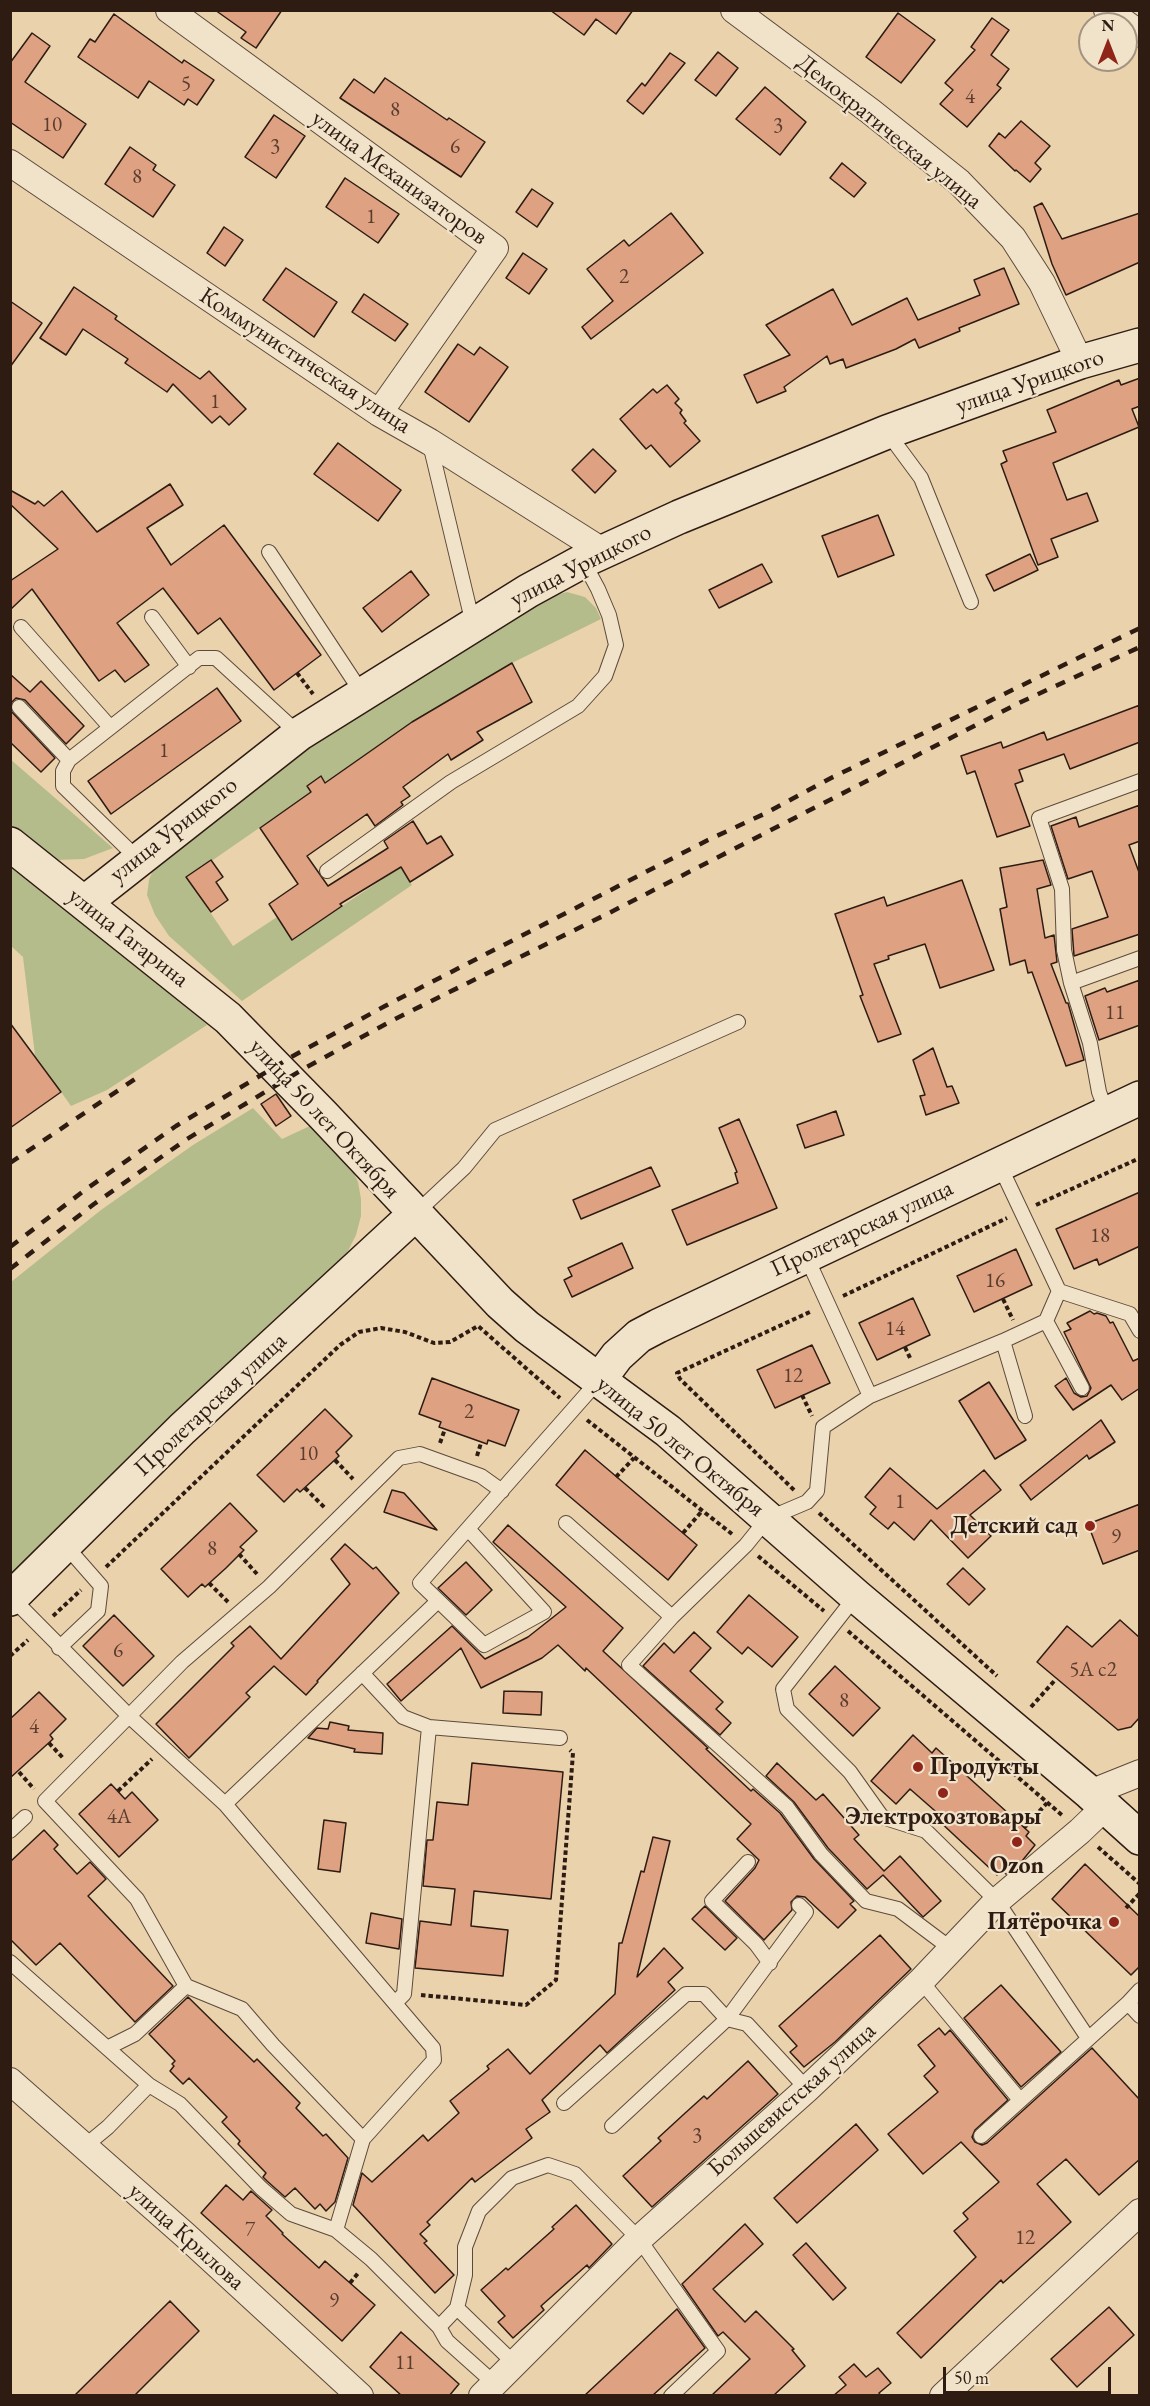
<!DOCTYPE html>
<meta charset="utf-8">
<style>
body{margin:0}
#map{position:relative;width:1150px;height:2406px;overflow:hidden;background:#ead2ad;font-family:"EB Garamond",serif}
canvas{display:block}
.frame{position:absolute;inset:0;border:12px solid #2e1c13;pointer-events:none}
.north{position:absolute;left:1078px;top:12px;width:60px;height:60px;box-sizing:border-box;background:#f1e2ca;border:2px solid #a39381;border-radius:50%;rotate:0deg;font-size:16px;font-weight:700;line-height:24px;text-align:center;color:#2e1c13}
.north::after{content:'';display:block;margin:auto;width:21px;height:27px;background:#8f2418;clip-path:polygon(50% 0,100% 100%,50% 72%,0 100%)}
.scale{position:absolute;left:943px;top:2367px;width:168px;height:27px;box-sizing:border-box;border:3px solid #2e1c13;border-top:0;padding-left:8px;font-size:18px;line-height:21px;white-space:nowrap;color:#2e1c13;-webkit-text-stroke:4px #f1e2ca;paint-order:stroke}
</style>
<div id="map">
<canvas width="1150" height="2406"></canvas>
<div class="frame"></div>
<div class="north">N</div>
<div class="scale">50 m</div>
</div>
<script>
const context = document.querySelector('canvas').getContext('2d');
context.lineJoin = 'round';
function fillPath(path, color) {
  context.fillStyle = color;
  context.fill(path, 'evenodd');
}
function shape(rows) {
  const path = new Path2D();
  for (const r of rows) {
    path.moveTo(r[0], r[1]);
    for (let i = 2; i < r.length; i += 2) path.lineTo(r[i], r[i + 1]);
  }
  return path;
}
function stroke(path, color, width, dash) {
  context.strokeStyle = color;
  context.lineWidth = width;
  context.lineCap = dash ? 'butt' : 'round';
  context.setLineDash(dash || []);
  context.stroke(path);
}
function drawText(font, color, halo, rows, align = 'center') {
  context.font = font + ' "EB Garamond",serif';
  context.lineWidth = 4.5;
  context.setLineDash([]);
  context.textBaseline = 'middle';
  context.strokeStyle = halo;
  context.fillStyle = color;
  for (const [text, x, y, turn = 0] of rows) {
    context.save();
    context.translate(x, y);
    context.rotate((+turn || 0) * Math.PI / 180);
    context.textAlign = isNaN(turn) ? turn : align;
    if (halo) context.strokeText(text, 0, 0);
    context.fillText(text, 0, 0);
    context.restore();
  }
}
fillPath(shape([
 [567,592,585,597,596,608,601,619,512,663,450,700,412,722,325,783,321,776,307,786,311,792,187,878,233,946,277,917,292,939,401,867,412,885,242,1001,169,936,155,915,147,895,149,880,156,862,307,748,546,598],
 [10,759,113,848,84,859,57,860,41,852,11,826],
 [10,860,182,999,207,1025,107,1090,71,1106,35,1055,23,957,11,946],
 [253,1108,282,1139,312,1125,350,1165,358,1182,361,1199,361,1216,356,1235,348,1251,338,1264,11,1584,11,1282,101,1210,193,1145]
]), '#b5bc8b');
const building = shape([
 [215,10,282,10,256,48,241,38,246,32,215,10],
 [550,10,633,10,616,34,596,19,584,35,550,10],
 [898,13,935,40,901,83,866,57,898,13],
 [114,14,182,63,184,60,214,80,197,105,188,99,184,105,149,81,138,98,78,57,90,39,95,42,114,14],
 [992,18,1009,30,991,55,1009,69,997,85,1001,88,967,127,940,104,953,90,945,83,975,50,971,47,992,18],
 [32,33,50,46,25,82,86,124,63,158,10,122,10,63,32,33],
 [718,52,738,68,716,96,695,80,718,52],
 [670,53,685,63,643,114,627,101,642,83,645,86,670,53],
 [385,78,447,120,449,118,485,142,461,177,340,98,354,79,374,93,385,78],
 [765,87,806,122,780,155,736,119,765,87],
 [274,115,305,136,276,178,245,157,274,115],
 [1021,121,1050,146,1035,163,1041,169,1030,182,1016,170,1015,171,989,146,999,133,1005,138,1021,121],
 [130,147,156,165,153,170,175,185,153,217,105,184,130,147],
 [842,163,866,183,854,197,830,178,842,163],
 [345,178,399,214,378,243,326,207,345,178],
 [532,189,553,203,537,227,516,212,532,189],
 [1042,203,1062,239,1140,213,1140,262,1066,295,1052,264,1034,207,1042,203],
 [671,213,703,253,591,339,582,327,613,301,587,269,624,240,629,246,671,213],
 [224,227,243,240,225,266,207,253,224,227],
 [523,253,547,269,529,294,506,278,523,253],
 [286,268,337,302,314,337,263,300,286,268],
 [1004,268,1019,304,959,328,960,331,919,348,915,339,896,349,846,368,843,359,830,364,827,356,784,387,786,391,757,403,744,375,790,355,766,325,833,289,852,325,907,298,918,320,980,295,974,280,1004,268],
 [74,287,117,316,115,319,200,379,209,371,246,409,229,425,220,416,212,423,173,384,167,392,125,363,128,359,83,329,66,355,40,338,74,287],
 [364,294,408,324,395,341,352,312,364,294],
 [10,301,42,323,10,367,10,301],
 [458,344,474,355,480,347,508,367,469,422,425,392,458,344],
 [1140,378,1140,406,1132,409,1139,427,1053,463,1067,500,1087,493,1098,521,1051,539,1058,557,1038,565,1001,464,1007,461,1003,451,1056,432,1047,410,1119,380,1121,385,1140,378],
 [667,385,679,399,675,403,682,410,680,413,686,421,684,423,700,441,670,467,651,445,646,449,620,419,653,389,657,393,667,385],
 [338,443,401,490,378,521,314,474,338,443],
 [593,449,616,471,595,493,572,470,593,449],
 [170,484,183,505,147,528,171,565,224,525,321,655,274,690,220,618,198,634,163,588,117,623,149,665,125,682,115,670,99,681,32,589,10,610,10,581,58,549,10,504,10,490,35,504,38,501,44,506,62,491,97,532,170,484],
 [878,515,894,555,838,577,822,536,878,515],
 [1030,554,1038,570,994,591,986,575,1030,554],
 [762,564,772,582,719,608,709,590,762,564],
 [411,571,429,595,382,632,363,608,411,571],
 [512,663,532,702,477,732,483,740,451,760,448,754,403,787,410,796,401,802,403,805,375,826,367,814,307,856,328,886,388,848,384,841,413,821,427,844,441,836,453,855,410,882,401,867,340,904,342,906,292,940,269,904,298,884,260,828,311,792,307,786,321,776,325,783,412,722,512,663],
 [10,674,30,692,41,681,84,726,66,744,25,700,16,698,10,704,10,674],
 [217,688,241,721,111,814,88,781,217,688],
 [1140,705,1140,742,1070,769,1064,754,1019,770,1023,781,1015,784,1030,826,997,837,975,771,967,774,961,756,1001,742,1003,748,1044,732,1047,740,1140,705],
 [10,710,55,758,41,772,10,742,10,710],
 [1140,805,1140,841,1129,845,1140,875,1140,934,1074,956,1072,929,1108,917,1092,871,1068,879,1051,826,1076,817,1079,827,1140,805],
 [211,860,223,877,216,882,228,900,211,912,186,877,211,860],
 [1043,860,1051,885,1037,889,1045,938,1054,935,1057,962,1051,964,1066,1003,1068,1003,1084,1060,1066,1066,1032,972,1028,973,1025,960,1010,965,1000,909,1007,907,1000,868,1043,860],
 [962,880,994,970,940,988,925,944,888,956,889,959,874,964,901,1034,878,1042,860,996,863,995,835,914,884,897,887,906,962,880],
 [1140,980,1140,1025,1099,1040,1085,996,1105,988,1107,992,1140,980],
 [10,1023,61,1092,10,1128,10,1023],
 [933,1048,947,1087,952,1086,959,1103,926,1115,920,1096,925,1095,913,1060,933,1048],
 [276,1094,291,1116,276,1126,261,1104,276,1094],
 [836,1111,844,1135,805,1148,797,1125,836,1111],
 [739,1119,777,1208,687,1245,672,1210,738,1183,735,1173,737,1172,719,1128,739,1119],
 [651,1167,660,1186,581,1219,573,1200,651,1167],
 [1140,1192,1140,1246,1099,1265,1097,1259,1074,1269,1056,1229,1140,1192],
 [622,1243,633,1268,572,1297,564,1280,572,1276,568,1268,622,1243],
 [1016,1249,1032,1285,974,1312,957,1276,1016,1249],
 [913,1298,930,1335,877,1360,859,1323,913,1298],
 [1090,1311,1094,1314,1097,1313,1106,1316,1110,1323,1113,1322,1133,1361,1140,1358,1140,1388,1122,1400,1111,1385,1073,1410,1055,1386,1066,1378,1074,1393,1081,1397,1087,1396,1091,1388,1064,1332,1071,1329,1067,1323,1090,1311],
 [812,1345,830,1383,775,1408,757,1370,812,1345],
 [432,1378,519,1410,505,1446,488,1440,487,1444,439,1427,441,1422,419,1414,432,1378],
 [989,1382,1026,1440,995,1459,959,1401,989,1382],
 [325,1409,352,1436,336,1452,339,1456,300,1492,297,1489,284,1502,257,1475,325,1409],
 [1101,1420,1115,1442,1089,1459,1087,1455,1031,1500,1020,1485,1101,1420],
 [585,1450,697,1545,668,1580,556,1485,585,1450],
 [890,1468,937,1509,984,1470,1001,1490,970,1515,991,1536,968,1558,931,1520,914,1540,894,1522,888,1529,870,1514,876,1507,865,1497,890,1468],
 [392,1490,404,1493,437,1530,384,1512,392,1490],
 [230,1503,257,1531,240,1547,244,1550,226,1568,205,1587,202,1584,188,1597,161,1569,230,1503],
 [1140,1504,1140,1550,1103,1564,1088,1524,1140,1504],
 [508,1525,623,1628,603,1651,708,1748,706,1749,751,1791,753,1789,780,1813,814,1859,854,1901,850,1904,856,1910,838,1928,805,1897,797,1896,791,1902,792,1910,764,1940,725,1901,755,1868,759,1860,737,1839,751,1824,586,1668,585,1671,558,1645,542,1658,481,1688,461,1648,401,1701,387,1684,452,1626,485,1659,528,1637,566,1607,493,1542,508,1525],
 [345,1544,373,1569,376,1567,399,1593,317,1681,318,1682,306,1695,274,1666,246,1693,250,1697,189,1758,156,1724,234,1646,231,1643,250,1626,281,1659,350,1584,331,1559,345,1544],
 [466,1562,492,1590,466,1615,438,1588,466,1562],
 [963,1568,985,1589,969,1605,947,1584,963,1568],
 [749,1595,798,1637,772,1667,748,1647,742,1654,717,1632,749,1595],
 [114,1615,154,1656,123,1686,83,1646,114,1615],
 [1120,1620,1140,1638,1140,1717,1131,1727,1118,1730,1037,1662,1067,1626,1092,1647,1120,1620],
 [694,1632,711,1648,690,1671,723,1702,716,1709,731,1723,720,1735,643,1666,664,1643,674,1653,694,1632],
 [835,1666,880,1708,853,1736,809,1694,835,1666],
 [504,1691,542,1692,541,1715,503,1713,504,1691],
 [39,1692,66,1719,50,1735,53,1739,10,1778,10,1719,39,1692],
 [330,1722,349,1726,348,1730,383,1733,382,1754,354,1752,355,1749,308,1738,317,1728,328,1729,330,1722],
 [913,1735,932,1753,936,1748,1029,1832,1026,1836,1035,1845,1022,1861,1006,1874,1001,1870,997,1875,938,1820,942,1817,910,1789,896,1804,871,1781,913,1735],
 [472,1763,563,1772,551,1899,474,1891,471,1926,508,1930,503,1976,415,1968,420,1921,451,1925,455,1889,423,1886,427,1840,433,1840,437,1802,468,1805,472,1763],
 [777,1763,816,1800,823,1794,859,1835,854,1839,884,1871,900,1856,941,1901,923,1917,883,1875,867,1889,828,1848,794,1802,766,1776,777,1763],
 [111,1784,125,1799,132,1792,158,1820,119,1857,79,1814,111,1784],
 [324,1820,346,1823,340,1872,318,1869,324,1820],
 [44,1830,58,1845,54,1849,77,1874,90,1862,106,1879,88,1896,173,1986,135,2022,60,1943,36,1965,10,1939,10,1862,44,1830],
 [653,1837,670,1841,637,1977,664,1948,683,1968,668,1982,675,1990,607,2053,600,2045,542,2100,550,2112,526,2129,532,2138,475,2182,472,2178,427,2222,430,2225,420,2234,427,2241,424,2243,454,2275,435,2293,353,2205,362,2173,372,2182,423,2135,428,2141,459,2113,450,2101,489,2069,487,2066,508,2049,530,2074,615,1994,619,1943,622,1943,641,1871,644,1872,653,1837],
 [1085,1864,1140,1917,1140,1966,1131,1975,1052,1899,1085,1864],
 [705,1906,737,1938,725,1950,692,1919,705,1906],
 [371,1913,402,1919,399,1949,366,1943,371,1913],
 [880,1935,911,1969,835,2042,804,2067,790,2052,797,2046,779,2026,880,1935],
 [1001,1985,1061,2052,1021,2087,964,2018,1001,1985],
 [188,1997,254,2062,257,2059,300,2103,296,2108,323,2136,326,2134,348,2158,335,2202,326,2211,320,2204,315,2209,295,2188,285,2197,267,2181,263,2177,266,2173,238,2144,240,2141,222,2122,227,2117,189,2078,183,2084,170,2071,174,2066,172,2064,175,2061,149,2034,188,1997],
 [939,2028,945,2035,950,2030,1008,2100,975,2130,972,2137,975,2142,982,2145,987,2143,1092,2048,1140,2100,1140,2159,1099,2195,1066,2159,1037,2184,1071,2222,1003,2283,1001,2280,921,2358,897,2333,976,2257,954,2231,968,2219,963,2213,999,2182,961,2142,923,2174,888,2134,938,2092,924,2076,935,2066,918,2045,939,2028],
 [748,2061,778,2094,652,2207,623,2176,661,2141,658,2138,683,2115,704,2096,707,2099,748,2061],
 [856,2124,878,2150,797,2223,774,2198,856,2124],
 [226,2185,243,2200,251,2191,272,2210,266,2216,283,2233,282,2234,319,2268,325,2261,375,2305,342,2341,201,2213,226,2185],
 [576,2205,612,2244,589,2268,587,2265,541,2306,544,2310,513,2338,498,2322,505,2316,481,2290,506,2268,508,2270,554,2229,552,2227,576,2205],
 [745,2224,763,2244,713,2289,745,2322,756,2311,794,2349,792,2350,805,2366,773,2396,711,2396,750,2359,723,2332,718,2336,682,2284,745,2224],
 [806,2243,846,2288,833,2300,793,2255,806,2243],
 [170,2301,199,2331,134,2396,74,2396,170,2301],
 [1109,2307,1134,2335,1077,2387,1051,2359,1109,2307],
 [677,2309,705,2348,652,2396,584,2396,677,2309],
 [401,2332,459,2384,449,2396,402,2396,370,2367,401,2332],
 [854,2364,866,2377,878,2368,891,2383,879,2393,881,2396,833,2396,846,2385,839,2377,854,2364]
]);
fillPath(building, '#dea181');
stroke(building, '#2e1c13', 1.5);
const lane = shape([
 [887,432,921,478,971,602],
 [430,444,473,624],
 [269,552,362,693],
 [152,617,189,667],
 [21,627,110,727],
 [19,707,69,760],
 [138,859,63,786,63,771,69,760,199,658,216,658,299,734],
 [327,871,451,782,578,706,605,676,616,645,609,615,598,589,583,561],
 [1071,983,1064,950,1062,889,1039,818,1140,781],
 [1107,1113,1099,1092,1090,1043,1071,983,1140,958],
 [999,1164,1059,1291,1130,1314,1140,1331],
 [415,1214,464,1168,495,1130,738,1022],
 [806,1256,870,1396,823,1427,817,1491,807,1502,767,1519,746,1545,672,1617,629,1665,787,1807,821,1854,866,1901,898,1909,950,1948],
 [1059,1291,1046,1321,1082,1388],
 [870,1396,1003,1341],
 [1025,1416,1003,1341,1046,1321],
 [566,1523,672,1617],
 [469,1530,544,1612,484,1645,420,1583,599,1380],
 [856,1596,783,1689,787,1709,850,1772,882,1817,926,1831,997,1901,1088,2038],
 [12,1598,129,1716,182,1662,269,1587,399,1458,420,1454,481,1476,502,1491],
 [59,1648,98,1611,101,1586,65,1545],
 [362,1673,403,1717,429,1727,560,1738],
 [129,1716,225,1804,433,2048,434,2060,363,2139,273,2045,242,2009,186,1986,137,1899,45,1801,129,1716],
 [225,1804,438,1601],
 [10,1831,25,1817],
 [748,1862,712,1901,756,1944,770,1963],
 [10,1962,149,2085,180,2104,261,2188,291,2214,336,2230,371,2259,439,2327,447,2341,494,2383],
 [921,1981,1020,2100],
 [396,2002,404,1994,429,1727],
 [1128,2003,1140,1990],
 [107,2048,135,2034,186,1986],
 [564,2103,686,1994,704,1994,727,2019,747,2024,807,2089],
 [612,2126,727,2019,806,1912,799,1905],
 [981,2136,1128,2003,1140,2016],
 [85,2146,108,2127,149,2085],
 [336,2230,363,2139],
 [457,2308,514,2363],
 [439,2327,457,2308,465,2275,465,2247,479,2211,512,2178,548,2165,575,2174,639,2239,718,2351,671,2396]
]);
const street = shape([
 [169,10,495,248,379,413],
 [734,10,870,111,959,182,1013,238,1042,283,1080,362],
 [1107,10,1140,34],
 [10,163,379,413,430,442,604,552],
 [1090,1793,1140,1773],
 [10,2081,185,2235,360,2396],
 [482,2396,639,2239,807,2089,921,1981,997,1901,1080,1831,1105,1807],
 [943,2396,1140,2212]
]);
const secondary = shape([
 [10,844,228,1018,323,1115,500,1303,527,1327,668,1431,856,1596,1090,1793,1140,1838],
 [84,903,299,734,528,591,583,561,679,517,887,432,1080,362,1140,345],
 [599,1380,617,1356,639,1336,658,1326,1140,1098],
 [10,1599,182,1429,414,1215]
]);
stroke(lane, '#5d4a3a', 16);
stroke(street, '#5d4a3a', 28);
stroke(secondary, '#2e1c13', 36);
stroke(shape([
 [297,673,313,694],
 [1036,1205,1140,1158],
 [843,1296,1007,1218],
 [1003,1299,1013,1320],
 [905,1347,911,1360],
 [802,1395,812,1416],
 [587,1420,732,1534],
 [440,1443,445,1429],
 [477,1456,481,1443],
 [335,1460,353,1479],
 [616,1477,634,1458],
 [305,1488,326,1509],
 [794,1490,680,1379,677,1373,812,1311],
 [819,1513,997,1676],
 [683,1533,702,1511],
 [239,1554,257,1574],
 [758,1556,824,1611],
 [106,1567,340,1345,359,1332,381,1328,405,1332,434,1343,450,1342,478,1326,560,1398],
 [209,1583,228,1602],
 [53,1616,81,1590],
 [848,1631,1063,1816],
 [10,1656,28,1640],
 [1031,1707,1056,1679],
 [49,1743,63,1758],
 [19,1772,34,1789],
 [118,1791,152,1759],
 [1024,1828,1047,1803],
 [1098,1847,1140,1884],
 [1126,1908,1140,1893],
 [421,1995,526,2005,556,1980,573,1753,570,1750],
 [350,2283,359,2272]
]), '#2e1c13', 4, [4.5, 3]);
stroke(lane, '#f1e2ca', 14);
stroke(street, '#f1e2ca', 26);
stroke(secondary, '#f1e2ca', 33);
stroke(shape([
 [10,1163,141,1075],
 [10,1247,85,1190,176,1126,293,1056,385,1006,708,840,764,814,831,778,1140,628],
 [10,1269,94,1204,187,1139,305,1068,393,1020,607,914,1021,702,1140,647]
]), '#2e1c13', 4.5, [10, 10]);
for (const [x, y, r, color] of [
 [1090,1526,6,"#8f2418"],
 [918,1767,6,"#8f2418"],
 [943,1793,6,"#8f2418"],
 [1017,1842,6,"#8f2418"],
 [1114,1922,6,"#8f2418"]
]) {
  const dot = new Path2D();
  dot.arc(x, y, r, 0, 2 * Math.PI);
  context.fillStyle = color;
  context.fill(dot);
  stroke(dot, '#f1e2ca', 2);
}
drawText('21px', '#5a3d2e', null, [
 ["5",186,84],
 ["4",970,97],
 ["8",395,110],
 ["10",52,125],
 ["3",778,126],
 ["3",275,147],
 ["6",455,147],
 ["8",137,177],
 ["1",371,217],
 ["2",624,277],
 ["1",215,402],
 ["1",164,751],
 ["11",1115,1013],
 ["18",1100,1236],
 ["16",995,1281],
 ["14",895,1329],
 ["12",793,1376],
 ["2",469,1412],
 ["10",308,1454],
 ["1",900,1502],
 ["9",1116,1537],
 ["8",212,1549],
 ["6",118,1651],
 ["5А с2",1093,1670],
 ["8",844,1701],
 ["4",34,1727],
 ["4А",119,1817],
 ["3",697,2136],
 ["7",250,2230],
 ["12",1025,2238],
 ["9",334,2301],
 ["11",405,2363]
]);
drawText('24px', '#2e1c13', '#f1e2ca', [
 ["Демократическая улица",889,132,39],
 ["улица Механизаторов",399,178,36],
 ["Коммунистическая улица",305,361,33],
 ["улица Урицкого",1030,382,-19],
 ["улица Урицкого",581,566,-27],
 ["улица Урицкого",174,830,-38],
 ["улица Гагарина",128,938,38],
 ["улица 50 лет Октября",324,1119,47],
 ["Пролетарская улица",862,1229,-25],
 ["Пролетарская улица",211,1405,-43],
 ["улица 50 лет Октября",680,1447,39],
 ["Большевистская улица",792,2100,-42],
 ["улица Крылова",186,2237,42]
]);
drawText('bold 24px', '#2e1c13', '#f1e2ca', [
 ["Детский сад",1078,1526],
 ["Продукты",930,1767,"left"],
 ["Электрохозтовары",943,1817,"center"],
 ["Ozon",1017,1866,"center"],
 ["Пятёрочка",1102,1922]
], 'right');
</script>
